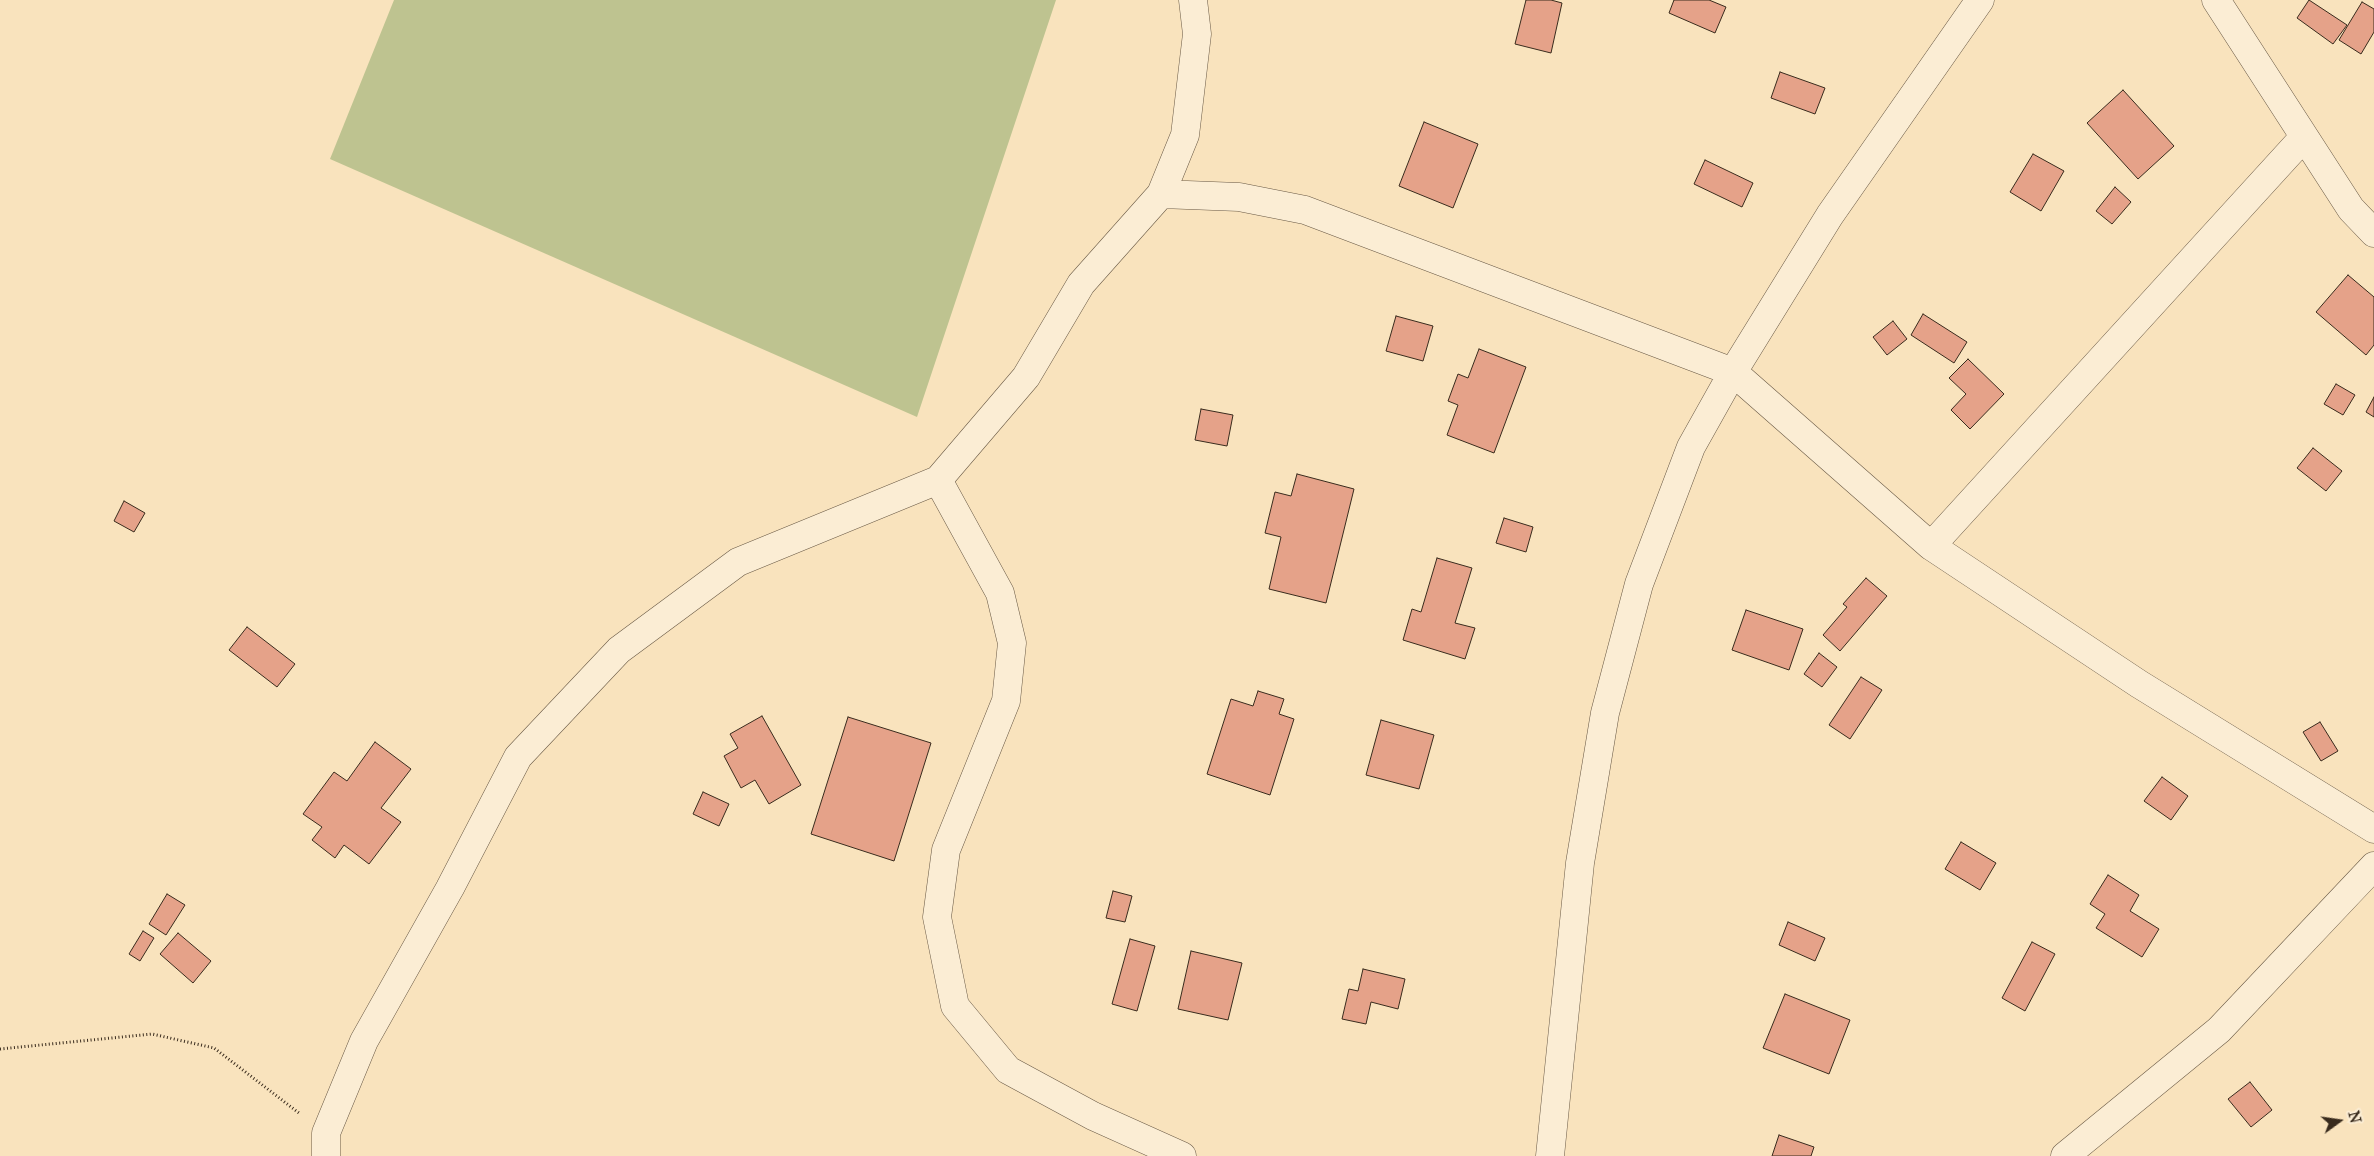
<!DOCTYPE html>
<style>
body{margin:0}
#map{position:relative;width:2374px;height:1156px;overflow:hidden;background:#f9e3bd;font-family:"IM FELL Great Primer",serif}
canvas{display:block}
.north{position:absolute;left:2314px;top:1096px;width:50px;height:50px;-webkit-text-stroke:4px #fbedd4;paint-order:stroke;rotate:76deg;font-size:14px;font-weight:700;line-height:20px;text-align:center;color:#392b1d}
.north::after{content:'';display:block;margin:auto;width:18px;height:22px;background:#392b1d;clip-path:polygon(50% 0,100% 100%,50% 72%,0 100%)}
</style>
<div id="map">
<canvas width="2374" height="1156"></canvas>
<div class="north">N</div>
</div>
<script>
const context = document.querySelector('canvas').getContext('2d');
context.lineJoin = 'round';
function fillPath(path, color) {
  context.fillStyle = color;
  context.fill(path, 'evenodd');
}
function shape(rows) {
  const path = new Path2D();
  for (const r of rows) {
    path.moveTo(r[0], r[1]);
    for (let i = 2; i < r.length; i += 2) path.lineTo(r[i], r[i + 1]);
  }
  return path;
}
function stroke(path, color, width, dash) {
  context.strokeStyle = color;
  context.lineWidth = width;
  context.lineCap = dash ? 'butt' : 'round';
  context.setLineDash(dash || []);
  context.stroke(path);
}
fillPath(shape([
 [394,0,1056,0,917,417,330,159]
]), '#bec390');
const building = shape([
 [1526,0,1551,0,1562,3,1551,53,1515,44,1526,0],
 [1674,0,1709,0,1726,7,1715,33,1669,13,1674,0],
 [2309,0,2347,25,2333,44,2297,18,2309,0],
 [2362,2,2374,9,2374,32,2361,54,2339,40,2362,2],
 [1780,72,1825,88,1815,114,1771,98,1780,72],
 [2123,90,2174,146,2138,179,2087,123,2123,90],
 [1424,122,1478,144,1453,208,1399,186,1424,122],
 [2033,154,2064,171,2041,211,2010,192,2033,154],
 [1705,160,1753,183,1742,207,1694,184,1705,160],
 [2115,187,2131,202,2112,224,2096,211,2115,187],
 [2348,275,2374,297,2374,345,2366,355,2316,312,2348,275],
 [1923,314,1967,342,1954,363,1911,335,1923,314],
 [1396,316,1433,326,1423,361,1386,351,1396,316],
 [1893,321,1907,339,1887,355,1873,337,1893,321],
 [1479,349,1526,367,1494,453,1447,435,1458,405,1448,401,1458,374,1468,378,1479,349],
 [1968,359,2004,394,1970,429,1951,410,1966,394,1949,378,1968,359],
 [2336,384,2355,395,2343,415,2324,404,2336,384],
 [2374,397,2374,417,2366,412,2374,397],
 [1201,409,1233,415,1227,446,1195,440,1201,409],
 [2313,448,2342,471,2326,491,2297,468,2313,448],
 [1297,474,1354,489,1326,603,1269,589,1281,537,1265,533,1275,492,1291,496,1297,474],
 [124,501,145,513,134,532,114,521,124,501],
 [1504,518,1533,527,1526,552,1496,543,1504,518],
 [1437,558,1472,568,1455,623,1475,628,1465,659,1403,640,1412,609,1421,612,1437,558],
 [1866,578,1887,596,1840,651,1823,635,1847,607,1843,604,1866,578],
 [1746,610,1803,629,1789,670,1732,650,1746,610],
 [247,627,295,664,277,687,229,650,247,627],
 [1819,653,1837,667,1822,687,1804,674,1819,653],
 [1861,677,1882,690,1850,739,1829,725,1861,677],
 [1258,691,1284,699,1279,714,1294,719,1270,795,1207,774,1231,699,1253,706,1258,691],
 [762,716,801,785,769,804,755,780,741,788,724,756,738,748,730,734,762,716],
 [848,717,931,743,894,861,811,834,848,717],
 [1381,720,1434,735,1419,789,1366,775,1381,720],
 [2320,722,2338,751,2321,761,2303,732,2320,722],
 [375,742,411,769,381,808,401,822,369,864,344,845,335,858,312,840,322,827,303,814,334,772,347,781,375,742],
 [2162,777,2188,796,2171,820,2144,801,2162,777],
 [703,792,729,804,719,826,693,814,703,792],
 [1961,842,1996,863,1980,890,1945,869,1961,842],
 [2108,875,2139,895,2130,911,2159,929,2142,957,2096,928,2105,914,2090,904,2108,875],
 [1113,891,1132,896,1125,922,1106,918,1113,891],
 [167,894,185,905,166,935,149,924,167,894],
 [1788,922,1825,938,1815,961,1779,945,1788,922],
 [143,931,154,938,140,961,129,954,143,931],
 [178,933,211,961,193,983,160,954,178,933],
 [1130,939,1155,946,1137,1011,1112,1004,1130,939],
 [2032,942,2055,954,2025,1011,2002,998,2032,942],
 [1191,951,1242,963,1228,1020,1178,1009,1191,951],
 [1363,969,1405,979,1398,1009,1371,1002,1366,1024,1342,1019,1349,989,1358,991,1363,969],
 [1785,994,1850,1020,1829,1074,1763,1048,1785,994],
 [2250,1082,2272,1110,2251,1127,2228,1099,2250,1082],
 [1779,1135,1814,1147,1811,1156,1772,1156,1779,1135]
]);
fillPath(building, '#e5a289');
stroke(building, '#392b1d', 1);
const minor = shape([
 [2216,0,2351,209,2374,233],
 [1161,194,1239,197,1305,210,1733,372,1931,546,2139,684,2374,829],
 [938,480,1000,593,1012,643,1006,701,946,850,937,917,955,1006,1008,1070,1093,1116,1182,1156],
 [1931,546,2304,137],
 [326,1156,326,1133,364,1041,450,888,518,757,619,650,738,562,938,480,1026,377,1081,284,1161,194,1185,135,1197,34,1193,0],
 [1550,1156,1580,863,1605,713,1639,584,1691,447,1733,372,1830,215,1980,0],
 [2065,1156,2219,1030,2374,866]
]);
stroke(minor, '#695945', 29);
stroke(shape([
 [0,1049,152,1034,214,1048,299,1113]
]), '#392b1d', 3, [1, 2.5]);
stroke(minor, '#fbedd4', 28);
</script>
